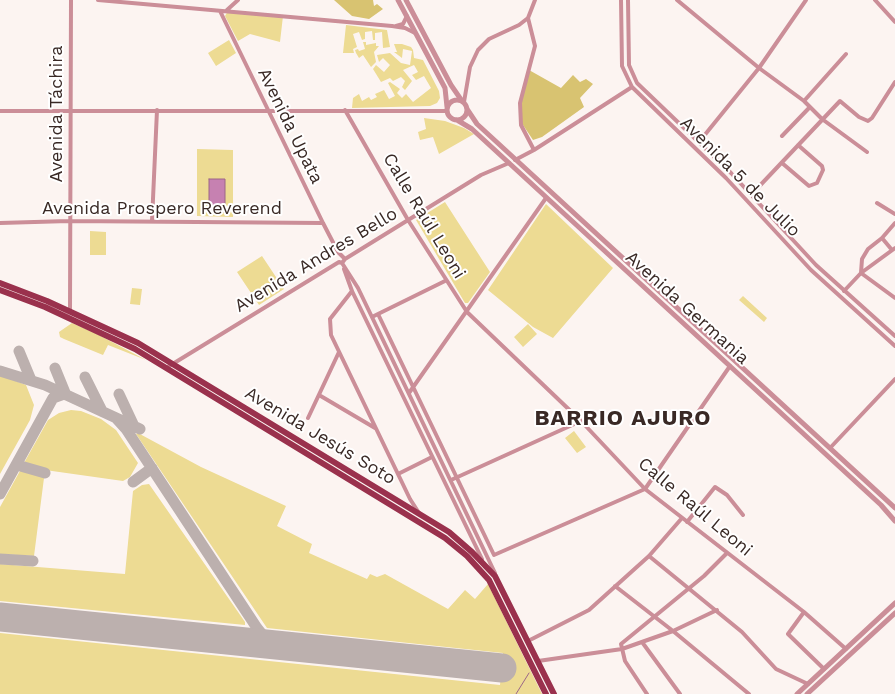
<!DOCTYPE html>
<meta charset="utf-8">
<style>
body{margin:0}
canvas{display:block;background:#fcf4f1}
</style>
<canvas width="895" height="694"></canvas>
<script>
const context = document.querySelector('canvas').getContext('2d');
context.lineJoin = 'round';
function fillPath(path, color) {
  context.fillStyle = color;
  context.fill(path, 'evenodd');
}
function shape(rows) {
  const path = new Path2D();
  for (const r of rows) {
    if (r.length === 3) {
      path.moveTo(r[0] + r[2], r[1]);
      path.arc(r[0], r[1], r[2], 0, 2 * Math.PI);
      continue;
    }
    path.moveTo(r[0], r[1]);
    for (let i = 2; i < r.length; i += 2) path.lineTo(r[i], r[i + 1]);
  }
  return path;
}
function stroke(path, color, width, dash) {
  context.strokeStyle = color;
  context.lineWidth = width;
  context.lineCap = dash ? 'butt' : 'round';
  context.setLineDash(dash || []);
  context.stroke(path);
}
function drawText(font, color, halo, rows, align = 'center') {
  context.font = font + ' "Work Sans",sans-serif';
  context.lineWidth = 4;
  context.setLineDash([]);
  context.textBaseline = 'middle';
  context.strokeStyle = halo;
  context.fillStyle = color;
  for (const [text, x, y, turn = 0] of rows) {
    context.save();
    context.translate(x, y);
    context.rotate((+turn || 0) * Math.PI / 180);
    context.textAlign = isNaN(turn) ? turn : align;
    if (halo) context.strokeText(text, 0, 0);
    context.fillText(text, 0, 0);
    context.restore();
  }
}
fillPath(shape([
 [228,11,283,16,280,42,250,34,238,41,225,16],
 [346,25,387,30,390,47,383,48,382,32,375,33,375,40,373,40,372,31,365,32,365,39,362,40,359,32,353,34,357,47,353,49,354,53,343,53],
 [229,40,236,53,216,66,208,53],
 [363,42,366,42,366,45,376,43,376,46,379,46,374,52,376,62,371,67,363,55,359,58,356,53,355,50,358,49,359,51,365,49],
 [394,44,402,44,411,47,413,50,414,58,423,60,439,91,440,98,437,103,430,106,352,108,353,98,359,94,362,101,369,97,371,100,377,97,375,94,384,90,389,99,395,96,388,83,390,82,400,89,397,93,402,98,406,94,413,102,431,88,424,76,416,80,412,75,418,72,414,65,403,70,412,81,405,90,402,87,405,81,401,77,393,81,390,78,381,82,373,69,376,65,384,72,390,65,383,58,379,62,377,55,390,53,401,63,410,65,412,51,403,49,402,58,394,52,397,52],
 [424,118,445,121,464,128,474,134,439,154,433,137,420,140,418,132,426,129],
 [197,149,233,150,233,217,197,216],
 [445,202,490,272,468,303,465,303,416,220],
 [546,204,613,268,553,338,533,327,488,290],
 [90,231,106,232,106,255,90,255],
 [262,256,284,289,259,305,237,272],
 [132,288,142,289,140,305,130,304],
 [743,296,767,318,764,322,739,300],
 [72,323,97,334,146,360,108,345,103,355,64,339,60,337,59,332],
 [528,324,537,334,523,347,514,337],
 [0,375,26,385,34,405,30,420,0,474],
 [71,410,81,411,101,419,116,430,138,463,130,477,123,481,45,470,24,463,48,420,59,413],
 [574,431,586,447,577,453,565,438],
 [138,433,201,467,286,506,277,526,312,544,309,553,367,579,370,574,377,577,385,574,448,609,465,590,475,599,488,584,542,694,0,694,0,633,500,685,503,653,267,628,136,434],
 [21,469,44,478,34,556,0,554,0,507],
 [149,484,245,622,245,625,0,601,0,564,125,574,133,491,142,485]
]), '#eddb93');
fillPath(shape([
 [334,0,373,0,374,6,377,4,383,9,369,19,352,16],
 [529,70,561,88,573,75,580,82,586,79,593,84,580,98,584,107,542,137,533,140,521,122,520,103]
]), '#d8c371');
const water = shape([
 [209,179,225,179,225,212,209,212,209,179]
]);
fillPath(water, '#c681b1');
stroke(water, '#9c6787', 1);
stroke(shape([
 [516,694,529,673]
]), '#9c6787', 1);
stroke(shape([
 [19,351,31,380],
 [55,368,66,395],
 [0,371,45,385,140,429],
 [85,377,102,411],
 [119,394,134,426,133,427],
 [116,418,126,429,257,628,270,644,281,646],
 [17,465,45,473],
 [133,482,152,468],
 [0,494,53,398,64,394],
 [0,559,33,561],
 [242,643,255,638,257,628]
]), '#bcb0ae', 11);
stroke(shape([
 [0,617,502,668]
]), '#bcb0ae', 29);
stroke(shape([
 [98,0,392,26,405,28,415,33],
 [621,0,622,66,632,87,726,178,811,270,895,346],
 [628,0,629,65,637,83,731,173,816,265,895,336],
 [677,0,759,68,804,101,822,119,867,152],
 [875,0,895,22],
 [227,10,238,0],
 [220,11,323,223,338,252,345,259],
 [528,18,535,46,520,103,521,125,534,150],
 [396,26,403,24,407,16],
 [804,101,846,54],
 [464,102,470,67,478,50,489,39,519,25,528,18,535,0],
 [345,110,408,220,467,312,581,421,645,489,804,612,846,649],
 [0,111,447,111],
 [782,136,809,108],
 [699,142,759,68,806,0],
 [515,160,534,150,632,87],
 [782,163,809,186,817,183,823,170,822,166,798,145],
 [751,195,840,101,859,117,868,121,872,118,895,82],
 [877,203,895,214],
 [152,221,157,110],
 [0,223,69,221,323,223],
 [895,223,882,238,868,249,862,259,861,273,895,298],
 [882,238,892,250],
 [342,263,358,288,495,573],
 [344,269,352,291,482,559],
 [352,291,330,319,331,335,410,499,419,513],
 [844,291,861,273,895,248],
 [70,312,71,0],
 [378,314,445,281],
 [372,317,378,314,494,555,645,489,730,366],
 [166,368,339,262,342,263,345,259,481,175,509,163],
 [409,393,546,198],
 [319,395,375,428],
 [308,418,339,352],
 [830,448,895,379],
 [398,474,432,457],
 [451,480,581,421],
 [687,522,715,487,727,495,743,515],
 [649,556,742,632,776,669,808,684],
 [615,586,673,631,749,694],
 [804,612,788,634,824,669],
 [528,641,589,610,649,556,682,518],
 [642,642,680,694],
 [538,661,622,649,673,631,717,610],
 [647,694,625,661,621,644,704,576,727,553]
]), '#cb8e98', 4);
stroke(shape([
 [398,0,445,88,447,107],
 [406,0,451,85,462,101],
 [457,110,10],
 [467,109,477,124,895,508],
 [457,120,472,129,881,505,895,521],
 [797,694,895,603],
 [807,694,895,613]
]), '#cb8e98', 5);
stroke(shape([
 [0,283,47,301,138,343,449,532,472,552,495,576,554,694],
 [0,290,45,307,135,349,445,538,467,556,489,580,546,694]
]), '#9a314d', 6);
drawText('18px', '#392925', '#fff', [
 ["Avenida Táchira",57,114,-90],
 ["Avenida Upata",290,126,64],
 ["Avenida 5 de Julio",740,177,45],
 ["Avenida Prospero Reverend",162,209],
 ["Calle Raúl Leoni",424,216,59],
 ["Avenida Andres Bello",316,260,-31],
 ["Avenida Germania",687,308,42],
 ["Avenida Jesús Soto",320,436,31],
 ["Calle Raúl Leoni",695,507,40]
]);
context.letterSpacing = '1px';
drawText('bold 22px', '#392925', '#fff', [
 ["BARRIO AJURO",623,419]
]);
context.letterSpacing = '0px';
</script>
